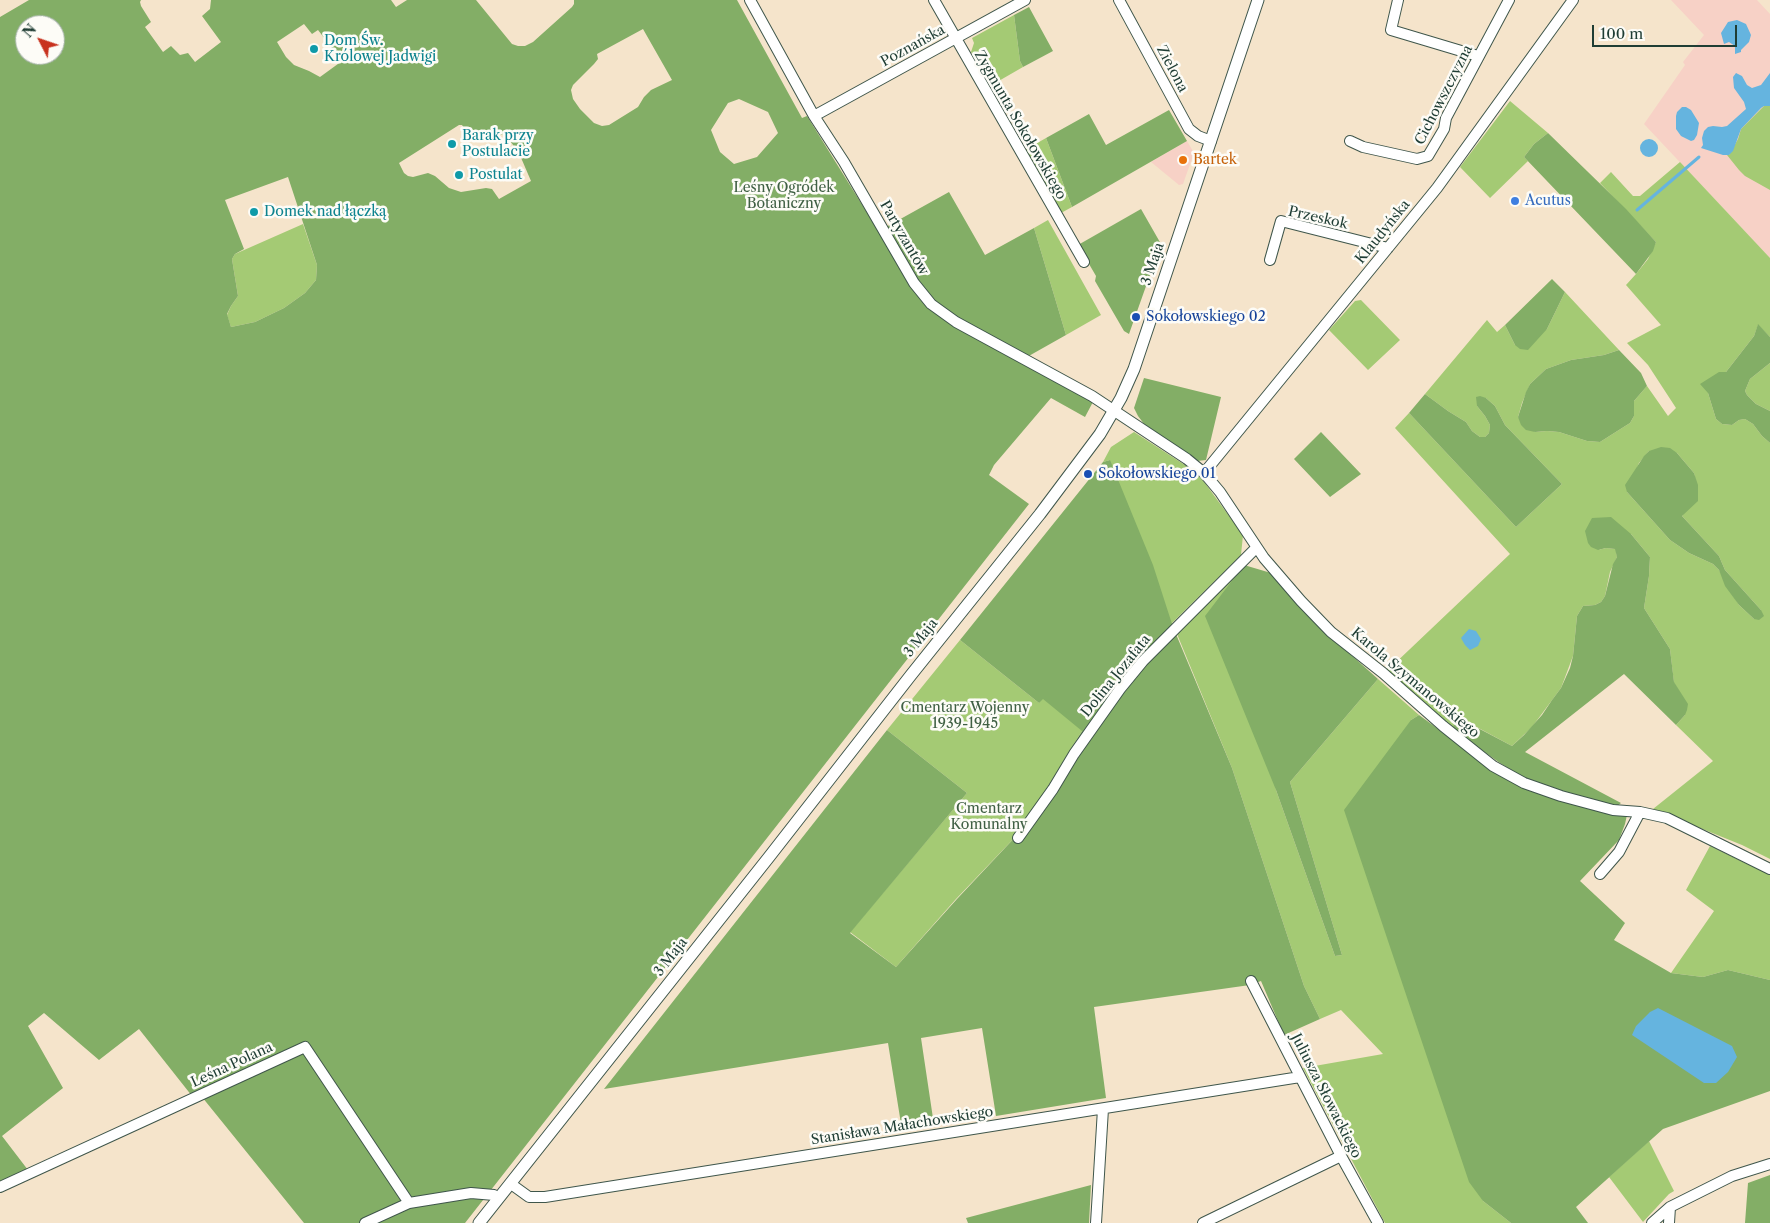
<!DOCTYPE html>
<meta charset="utf-8">
<style>
body{margin:0}
#map{position:relative;width:1770px;height:1223px;overflow:hidden;background:#f5e4cb;font-family:"Libre Caslon Text",serif}
canvas{display:block}
.north{position:absolute;left:15px;top:15px;width:50px;height:50px;box-sizing:border-box;background:#fdfcf7;border:1px solid #a4b0a9;border-radius:50%;rotate:311deg;font-size:14px;font-weight:700;line-height:20px;text-align:center;color:#1f3d34}
.north::after{content:'';display:block;margin:auto;width:18px;height:22px;background:#c8321e;clip-path:polygon(50% 0,100% 100%,50% 72%,0 100%)}
.scale{position:absolute;left:1592px;top:25px;width:145px;height:22px;box-sizing:border-box;border:2px solid #1f3d34;border-top:0;padding-left:6px;font-size:15px;line-height:18px;white-space:nowrap;color:#1f3d34;-webkit-text-stroke:4px #fdfcf7;paint-order:stroke}
</style>
<div id="map">
<canvas width="1770" height="1223"></canvas>
<div class="north">N</div>
<div class="scale">100 m</div>
</div>
<script>
const context = document.querySelector('canvas').getContext('2d');
context.lineJoin = 'round';
function fillPath(path, color) {
  context.fillStyle = color;
  context.fill(path, 'evenodd');
}
function shape(rows) {
  const path = new Path2D();
  for (const r of rows) {
    if (r.length === 3) {
      path.moveTo(r[0] + r[2], r[1]);
      path.arc(r[0], r[1], r[2], 0, 2 * Math.PI);
      continue;
    }
    path.moveTo(r[0], r[1]);
    for (let i = 2; i < r.length; i += 2) path.lineTo(r[i], r[i + 1]);
  }
  return path;
}
function stroke(path, color, width, dash) {
  context.strokeStyle = color;
  context.lineWidth = width;
  context.lineCap = dash ? 'butt' : 'round';
  context.setLineDash(dash || []);
  context.stroke(path);
}
function drawText(font, color, halo, rows, align = 'center') {
  context.font = font + ' "Libre Caslon Text",serif';
  context.lineWidth = 5;
  context.setLineDash([]);
  context.textBaseline = 'middle';
  context.strokeStyle = halo;
  context.fillStyle = color;
  for (const [text, x, y, turn = 0] of rows) {
    context.save();
    context.translate(x, y);
    context.rotate((+turn || 0) * Math.PI / 180);
    context.textAlign = isNaN(turn) ? turn : align;
    if (halo) context.strokeText(text, 0, 0);
    context.fillText(text, 0, 0);
    context.restore();
  }
}
fillPath(shape([
 [1671,0,1757,0,1770,14,1770,258,1644,124,1685,65,1683,62,1704,35],
 [1187,141,1194,153,1183,184,1179,185,1151,162]
]), '#f7d1c6');
fillPath(shape([
 [1014,15,1020,61,1023,67,990,86,971,52,974,43,972,38],
 [1510,101,1548,133,1534,144,1524,157,1528,161,1490,198,1460,167],
 [1764,106,1770,106,1770,190,1745,176,1739,170,1727,155,1729,155,1738,139,1741,129],
 [1046,138,1072,207,1061,213,1025,150],
 [1680,162,1770,258,1770,337,1758,325,1754,336,1726,372,1708,393,1716,419,1722,424,1732,425,1739,420,1745,419,1753,424,1762,436,1770,443,1770,859,1742,845,1653,809,1713,761,1676,725,1685,715,1682,696,1674,683,1670,649,1644,608,1649,576,1650,557,1631,534,1598,550,1606,548,1616,549,1617,557,1610,572,1605,596,1601,602,1595,605,1583,606,1577,616,1573,656,1561,688,1532,727,1512,746,1458,717,1452,729,1385,669,1390,668,1510,554,1395,428,1409,413,1516,527,1562,484,1505,425,1495,406,1486,398,1477,406,1485,416,1490,425,1489,433,1485,437,1480,437,1472,431,1466,422,1448,411,1425,394,1487,320,1497,332,1505,325,1515,345,1547,329,1565,292,1619,350,1604,355,1571,360,1546,369,1530,384,1522,403,1518,417,1535,432,1547,431,1559,432,1587,441,1600,442,1630,423,1634,416,1634,401,1647,386,1668,416,1676,408,1648,365,1627,343,1661,325,1626,285,1636,274,1648,259,1656,242,1600,183,1611,172,1633,196,1640,196],
 [1649,451,1677,453,1694,473,1698,492,1682,516,1719,556,1725,570,1761,610,1754,619,1739,605,1719,570,1713,564,1689,553,1670,540,1627,492,1639,463],
 [1048,220,1101,315,1066,335,1034,228],
 [303,224,317,265,316,280,305,293,284,308,255,322,231,327,227,315,231,306,238,296,232,259,235,254],
 [1361,300,1400,340,1368,370,1329,330,1355,301],
 [1770,363,1770,411,1756,404,1747,395,1745,391,1750,379],
 [1134,432,1188,467,1202,479,1243,535,1241,555,1172,623,1173,627,1082,731,1019,833,956,899,896,967,850,932,967,793,887,730,960,640,1039,703,1110,460,1103,462,1111,447],
 [1244,565,1276,790,1335,956,1342,955,1290,782,1378,679,1419,715,1411,720,1483,1201,1511,1223,1385,1223,1303,1068,1383,1054,1341,1010,1320,1019,1304,986,1232,768,1177,634],
 [1710,846,1770,875,1770,980,1728,970,1703,977,1671,973,1714,911,1686,890],
 [1649,1141,1674,1191,1669,1194,1643,1222,1609,1177]
]), '#a4ca74');
fillPath(shape([
 [29,0,141,0,140,2,141,6,151,22,145,27,163,52,171,46,180,55,188,53,195,62,221,42,202,16,210,9,211,0,391,0,396,7,407,0,476,0,512,44,518,46,525,46,533,42,572,7,574,4,574,0,737,0,802,118,807,116,920,298,1094,400,1085,417,1051,398,994,465,989,475,1029,504,465,1223,304,1223,202,1097,192,1096,139,1029,99,1060,44,1013,28,1026,63,1088,2,1136,28,1170,0,1189,0,17],
 [304,24,312,34,318,30,342,61,320,77,309,71,294,65,286,57,277,42],
 [25,25,55,25,55,55,25,55],
 [643,29,672,80,651,90,644,97,638,107,609,125,602,126,594,123,580,109,573,99,571,90,573,85,594,64,598,59,597,54],
 [739,99,768,112,778,133,757,157,734,164,720,152,711,130,728,103],
 [459,125,462,125,471,139,477,141,491,136,505,134,519,153,531,181,499,199,492,189,486,188,461,192,449,188,435,176,428,173,413,177,408,176,404,173,399,163],
 [288,177,317,265,316,280,305,293,284,308,255,322,231,327,227,314,231,306,238,296,232,259,235,254,244,249,225,200],
 [1029,7,1053,51,1023,67,1020,61,1014,15],
 [1169,110,1187,141,1072,207,1046,138,1089,114,1106,145],
 [1548,133,1626,209,1656,242,1653,251,1636,274,1524,157,1534,144],
 [949,192,985,255,1034,228,1066,335,1027,357,961,323,924,293,886,227],
 [1141,209,1161,244,1129,334,1124,331,1095,281,1096,276,1078,245],
 [1552,279,1565,292,1547,329,1528,350,1520,349,1515,345,1505,325],
 [1758,324,1770,337,1770,363,1750,379,1745,391,1747,395,1756,404,1770,411,1770,443,1762,436,1753,424,1745,419,1739,420,1732,425,1722,424,1716,419,1708,393,1700,384,1719,372,1726,372,1754,336],
 [1619,350,1641,373,1647,386,1634,401,1634,416,1630,423,1600,442,1587,441,1559,432,1547,431,1535,432,1526,430,1521,425,1518,417,1526,392,1530,384,1546,369,1571,360,1604,355],
 [1144,378,1221,397,1206,460,1197,461,1151,433,1138,416,1134,408],
 [1425,394,1448,411,1466,422,1472,431,1480,437,1485,437,1489,433,1490,425,1485,416,1477,406,1476,397,1480,396,1486,398,1495,406,1505,425,1562,484,1516,527,1409,413],
 [1321,432,1361,474,1330,497,1294,459],
 [1661,447,1670,448,1677,453,1694,473,1698,485,1698,501,1682,516,1719,556,1725,570,1761,610,1764,616,1759,620,1754,619,1739,605,1725,586,1719,570,1713,564,1689,553,1670,540,1627,492,1625,485,1644,456,1649,451],
 [1110,460,1153,565,1173,627,1232,768,1304,986,1320,1019,1284,1035,1261,981,1250,985,1094,1007,1106,1098,996,1116,982,1028,921,1038,934,1125,902,1130,888,1043,604,1089,887,730,967,793,850,933,896,967,957,899,1019,833,1082,731,1043,699,1039,703,960,640,1103,462],
 [1611,517,1631,534,1650,557,1649,576,1644,608,1670,649,1674,682,1688,704,1687,710,1685,715,1676,725,1624,674,1525,752,1621,803,1616,807,1529,781,1500,763,1452,729,1457,717,1512,746,1524,735,1542,715,1552,700,1561,688,1570,668,1573,656,1577,616,1583,606,1595,605,1601,602,1605,596,1613,564,1617,557,1615,549,1606,548,1598,550,1591,547,1588,543,1585,531,1592,518],
 [1244,565,1271,573,1331,637,1378,679,1290,782,1342,955,1335,956,1276,790,1205,616],
 [1419,715,1505,778,1627,815,1625,824,1619,840,1580,881,1625,923,1614,940,1671,973,1703,977,1728,970,1770,980,1770,1091,1663,1129,1576,1207,1588,1223,1511,1223,1483,1201,1469,1182,1344,810,1411,720],
 [1770,1175,1770,1223,1745,1223,1748,1183],
 [1091,1185,1089,1223,968,1223,966,1218]
]), '#83ae66');
fillPath(shape([
 [1737,20,1746,24,1751,35,1749,42,1741,50,1741,52,1735,54,1735,46,1729,42,1724,44,1721,33,1728,22],
 [1736,73,1742,76,1747,85,1752,88,1761,85,1770,73,1770,106,1764,106,1761,108,1741,129,1733,151,1729,155,1723,155,1701,148,1703,145,1702,138,1704,131,1708,127,1713,126,1722,127,1727,126,1746,109,1744,102,1734,88,1733,77],
 [1682,107,1686,107,1691,110,1699,123,1697,135,1694,140,1691,141,1681,136,1676,129,1676,116,1677,112],
 [1649,148,9],
 [1469,629,1476,631,1481,639,1478,646,1470,650,1465,645,1461,638],
 [1658,1008,1732,1046,1737,1057,1728,1072,1716,1083,1704,1083,1632,1035,1636,1026,1650,1012]
]), '#65b4df');
stroke(shape([
 [1637,210,1699,157]
]), '#65b4df', 3);
const minor = shape([
 [750,0,814,116,844,162,914,283,931,304,956,322,1092,396,1187,459,1204,473,1220,492,1264,558,1301,601,1331,632,1383,673,1443,726,1493,766,1524,783,1561,796,1613,810,1640,812,1667,818,1770,869],
 [934,0,1084,262],
 [1119,0,1189,129,1198,136,1211,141],
 [1398,0,1391,30,1478,56],
 [814,116,1025,0],
 [1350,141,1363,147,1417,159,1428,156,1444,129,1446,118,1509,0],
 [1270,260,1281,221,1388,248],
 [1204,473,1437,188,1573,0],
 [1018,838,1053,789,1074,754,1120,689,1143,661,1256,548],
 [1600,874,1619,852,1640,812],
 [1251,981,1341,1156,1378,1223],
 [511,1184,529,1197,545,1197,1300,1077],
 [0,1187,305,1047,409,1203],
 [365,1223,409,1203,471,1193,494,1195],
 [1096,1223,1103,1109],
 [1203,1223,1341,1156],
 [1652,1223,1670,1207,1732,1176,1770,1164],
 [1669,1223,1670,1207]
]);
const tertiary = shape([
 [479,1223,769,857,911,675,1040,514,1100,434,1121,398,1134,369,1258,0]
]);
stroke(minor, '#3f564b', 12);
stroke(tertiary, '#3f564b', 13);
stroke(minor, '#fff', 10);
stroke(tertiary, '#fff', 11);
for (const [x, y, r, color] of [
 [314,49,5,"#0f9aa8"],
 [452,144,5,"#0f9aa8"],
 [1183,160,5,"#e8710a"],
 [459,175,5,"#0f9aa8"],
 [1515,201,5,"#3f7fe0"],
 [254,212,5,"#0f9aa8"],
 [1136,317,5,"#1a4fb4"],
 [1088,474,5,"#1a4fb4"]
]) {
  const dot = new Path2D();
  dot.arc(x, y, r, 0, 2 * Math.PI);
  context.fillStyle = color;
  context.fill(dot);
  stroke(dot, '#fdfcf7', 2);
}
drawText('14px', '#0d838f', '#fdfcf7', [
 ["Dom Św.",324,41],
 ["Królowej Jadwigi",324,57],
 ["Barak przy",462,136],
 ["Postulacie",462,152],
 ["Postulat",469,175],
 ["Domek nad łączką",264,212]
], 'left');
drawText('14px', '#1f3d34', '#fdfcf7', [
 ["Poznańska",913,46,-29],
 ["Zielona",1172,69,62],
 ["Cichowszczyzna",1444,95,-63],
 ["Zygmunta Sokołowskiego",1020,125,60],
 ["Przeskok",1318,218,13],
 ["Klaudyńska",1383,232,-51],
 ["Partyzantów",904,238,60],
 ["3 Maja",1153,264,-71],
 ["3 Maja",921,638,-51],
 ["Dolina Jozafata",1116,676,-51],
 ["Karola Szymanowskiego",1415,683,40],
 ["3 Maja",671,957,-52],
 ["Leśna Polana",232,1065,-25],
 ["Juliusza Słowackiego",1326,1096,63],
 ["Stanisława Małachowskiego",902,1126,-9]
]);
drawText('14px', '#c56008', '#fdfcf7', [
 ["Bartek",1193,160]
], 'left');
drawText('14px', '#406044', '#fdfcf7', [
 ["Leśny Ogródek",784,188],
 ["Botaniczny",784,204],
 ["Cmentarz Wojenny",965,708],
 ["1939-1945",965,724],
 ["Cmentarz",989,809],
 ["Komunalny",989,825]
]);
drawText('14px', '#366cbe', '#fdfcf7', [
 ["Acutus",1525,201]
], 'left');
drawText('14px', '#164399', '#fdfcf7', [
 ["Sokołowskiego 02",1146,317],
 ["Sokołowskiego 01",1098,474]
], 'left');
</script>
